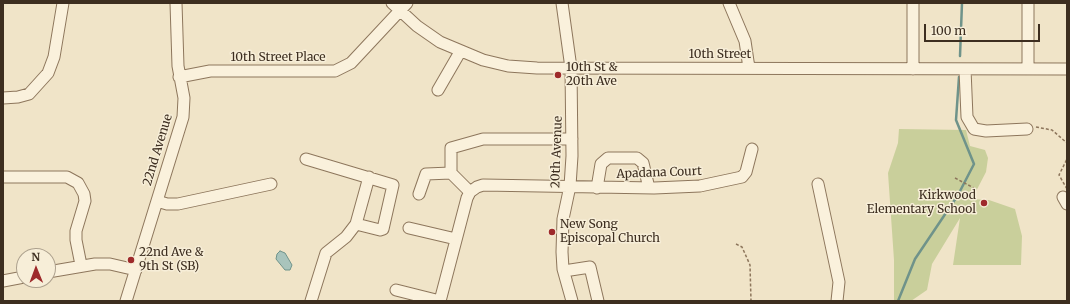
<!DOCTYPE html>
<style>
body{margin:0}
#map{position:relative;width:1070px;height:304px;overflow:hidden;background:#f0e4c8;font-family:Merriweather,serif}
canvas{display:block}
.frame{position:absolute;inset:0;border:4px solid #3d2e20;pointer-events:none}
.north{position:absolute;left:16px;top:248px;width:40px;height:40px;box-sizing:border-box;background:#f7eed8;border:1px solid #ada18e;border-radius:50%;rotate:359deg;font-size:11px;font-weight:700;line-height:16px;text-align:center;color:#3d2e20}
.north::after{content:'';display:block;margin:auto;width:14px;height:18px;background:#9e2a2b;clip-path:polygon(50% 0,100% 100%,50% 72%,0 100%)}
.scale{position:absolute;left:924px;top:24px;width:116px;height:18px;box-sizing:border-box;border:2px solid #3d2e20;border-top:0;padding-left:5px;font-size:12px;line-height:14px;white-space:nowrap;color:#3d2e20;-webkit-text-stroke:3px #f7eed8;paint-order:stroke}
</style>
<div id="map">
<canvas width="1070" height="304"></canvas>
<div class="frame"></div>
<div class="north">N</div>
<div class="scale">100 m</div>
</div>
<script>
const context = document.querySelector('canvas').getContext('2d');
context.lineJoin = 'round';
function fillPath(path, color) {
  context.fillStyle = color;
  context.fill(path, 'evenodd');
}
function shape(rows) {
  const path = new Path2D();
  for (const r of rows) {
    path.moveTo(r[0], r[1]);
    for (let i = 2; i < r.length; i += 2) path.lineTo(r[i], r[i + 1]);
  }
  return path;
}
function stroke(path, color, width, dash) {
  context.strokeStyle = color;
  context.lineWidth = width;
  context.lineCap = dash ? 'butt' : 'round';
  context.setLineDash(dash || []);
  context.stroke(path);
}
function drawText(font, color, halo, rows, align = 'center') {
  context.font = font + ' Merriweather,serif';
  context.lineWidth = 3;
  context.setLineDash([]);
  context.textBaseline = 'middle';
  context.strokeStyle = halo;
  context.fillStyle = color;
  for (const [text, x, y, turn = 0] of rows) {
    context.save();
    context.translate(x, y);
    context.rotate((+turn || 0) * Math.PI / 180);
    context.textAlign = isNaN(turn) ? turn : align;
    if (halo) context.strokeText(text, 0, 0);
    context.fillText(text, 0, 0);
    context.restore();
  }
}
fillPath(shape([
 [899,129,966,130,970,146,985,150,988,158,986,172,972,199,989,200,1015,209,1022,236,1021,265,953,265,960,218,932,264,927,290,911,301,894,301,894,260,888,173,898,143]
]), '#c9cf9b');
const water = shape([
 [280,251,285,253,292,265,290,270,285,270,276,259,277,254,280,251]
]);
fillPath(water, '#a9c4bc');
stroke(water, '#6f938a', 1);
stroke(shape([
 [960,56,962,3],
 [898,301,915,259,958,195,974,164,956,120,959,77]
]), '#6f938a', 2.5);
const minor = shape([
 [392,3,417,26,440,42,483,60,508,66,537,68,1067,69],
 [562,3,571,68,572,156,570,186,563,219,562,252,563,269,572,301],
 [729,3,745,41,749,68],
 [913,3,913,69],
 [965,69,967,117,974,129,986,131,1027,129],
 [1028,69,1028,3],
 [179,77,210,71,335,71,351,63,407,3],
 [438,90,460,52],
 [3,98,18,97,29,94,48,73,54,57,63,3],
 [306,159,393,185,383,229,380,230,356,224,346,237,326,253,311,301],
 [451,173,451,148,483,139,572,139],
 [3,177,67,177,78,183,84,194,85,201,76,231,76,240,81,265],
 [818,184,839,282,837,301],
 [597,188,601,164,608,158,637,158,643,163,649,188],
 [419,194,426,174,451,173,470,192],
 [1063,197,1067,204],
 [157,201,167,204,178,204,271,184],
 [356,224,369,177],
 [409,228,456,239],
 [564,271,590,267,598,301],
 [48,272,95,264,110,264,136,270],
 [3,281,24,277],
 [396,290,440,301,467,198,470,192,477,187,483,185,654,188,700,186,742,177,746,172,752,149],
 [126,301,183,117,184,98,178,66,176,3]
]);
stroke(minor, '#8d765c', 13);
stroke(shape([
 [1036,127,1052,130,1067,143],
 [955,178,974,188],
 [1067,189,1059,175,1067,159],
 [736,244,742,247,750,265,751,301]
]), '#8d765c', 1.5, [3, 2]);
stroke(minor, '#faf1dc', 11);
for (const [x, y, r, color] of [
 [558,75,4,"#9e2a2b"],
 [984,203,4,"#9e2a2b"],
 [552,232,4,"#9e2a2b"],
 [131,260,4,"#9e2a2b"]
]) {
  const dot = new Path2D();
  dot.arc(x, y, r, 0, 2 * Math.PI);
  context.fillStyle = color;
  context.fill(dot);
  stroke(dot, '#f7eed8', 1.5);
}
drawText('12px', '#3d2e20', '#f7eed8', [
 ["10th Street",720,55],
 ["10th Street Place",278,58],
 ["22nd Avenue",158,150,-73],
 ["20th Avenue",557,152,-88],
 ["Apadana Court",659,173,-2]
]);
drawText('12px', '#3d2e20', '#f7eed8', [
 ["10th St &",566,68],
 ["20th Ave",566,82],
 ["Kirkwood",976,196,"right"],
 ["Elementary School",976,210,"right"],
 ["New Song",560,225],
 ["Episcopal Church",560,239],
 ["22nd Ave &",139,253],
 ["9th St (SB)",139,267]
], 'left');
</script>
